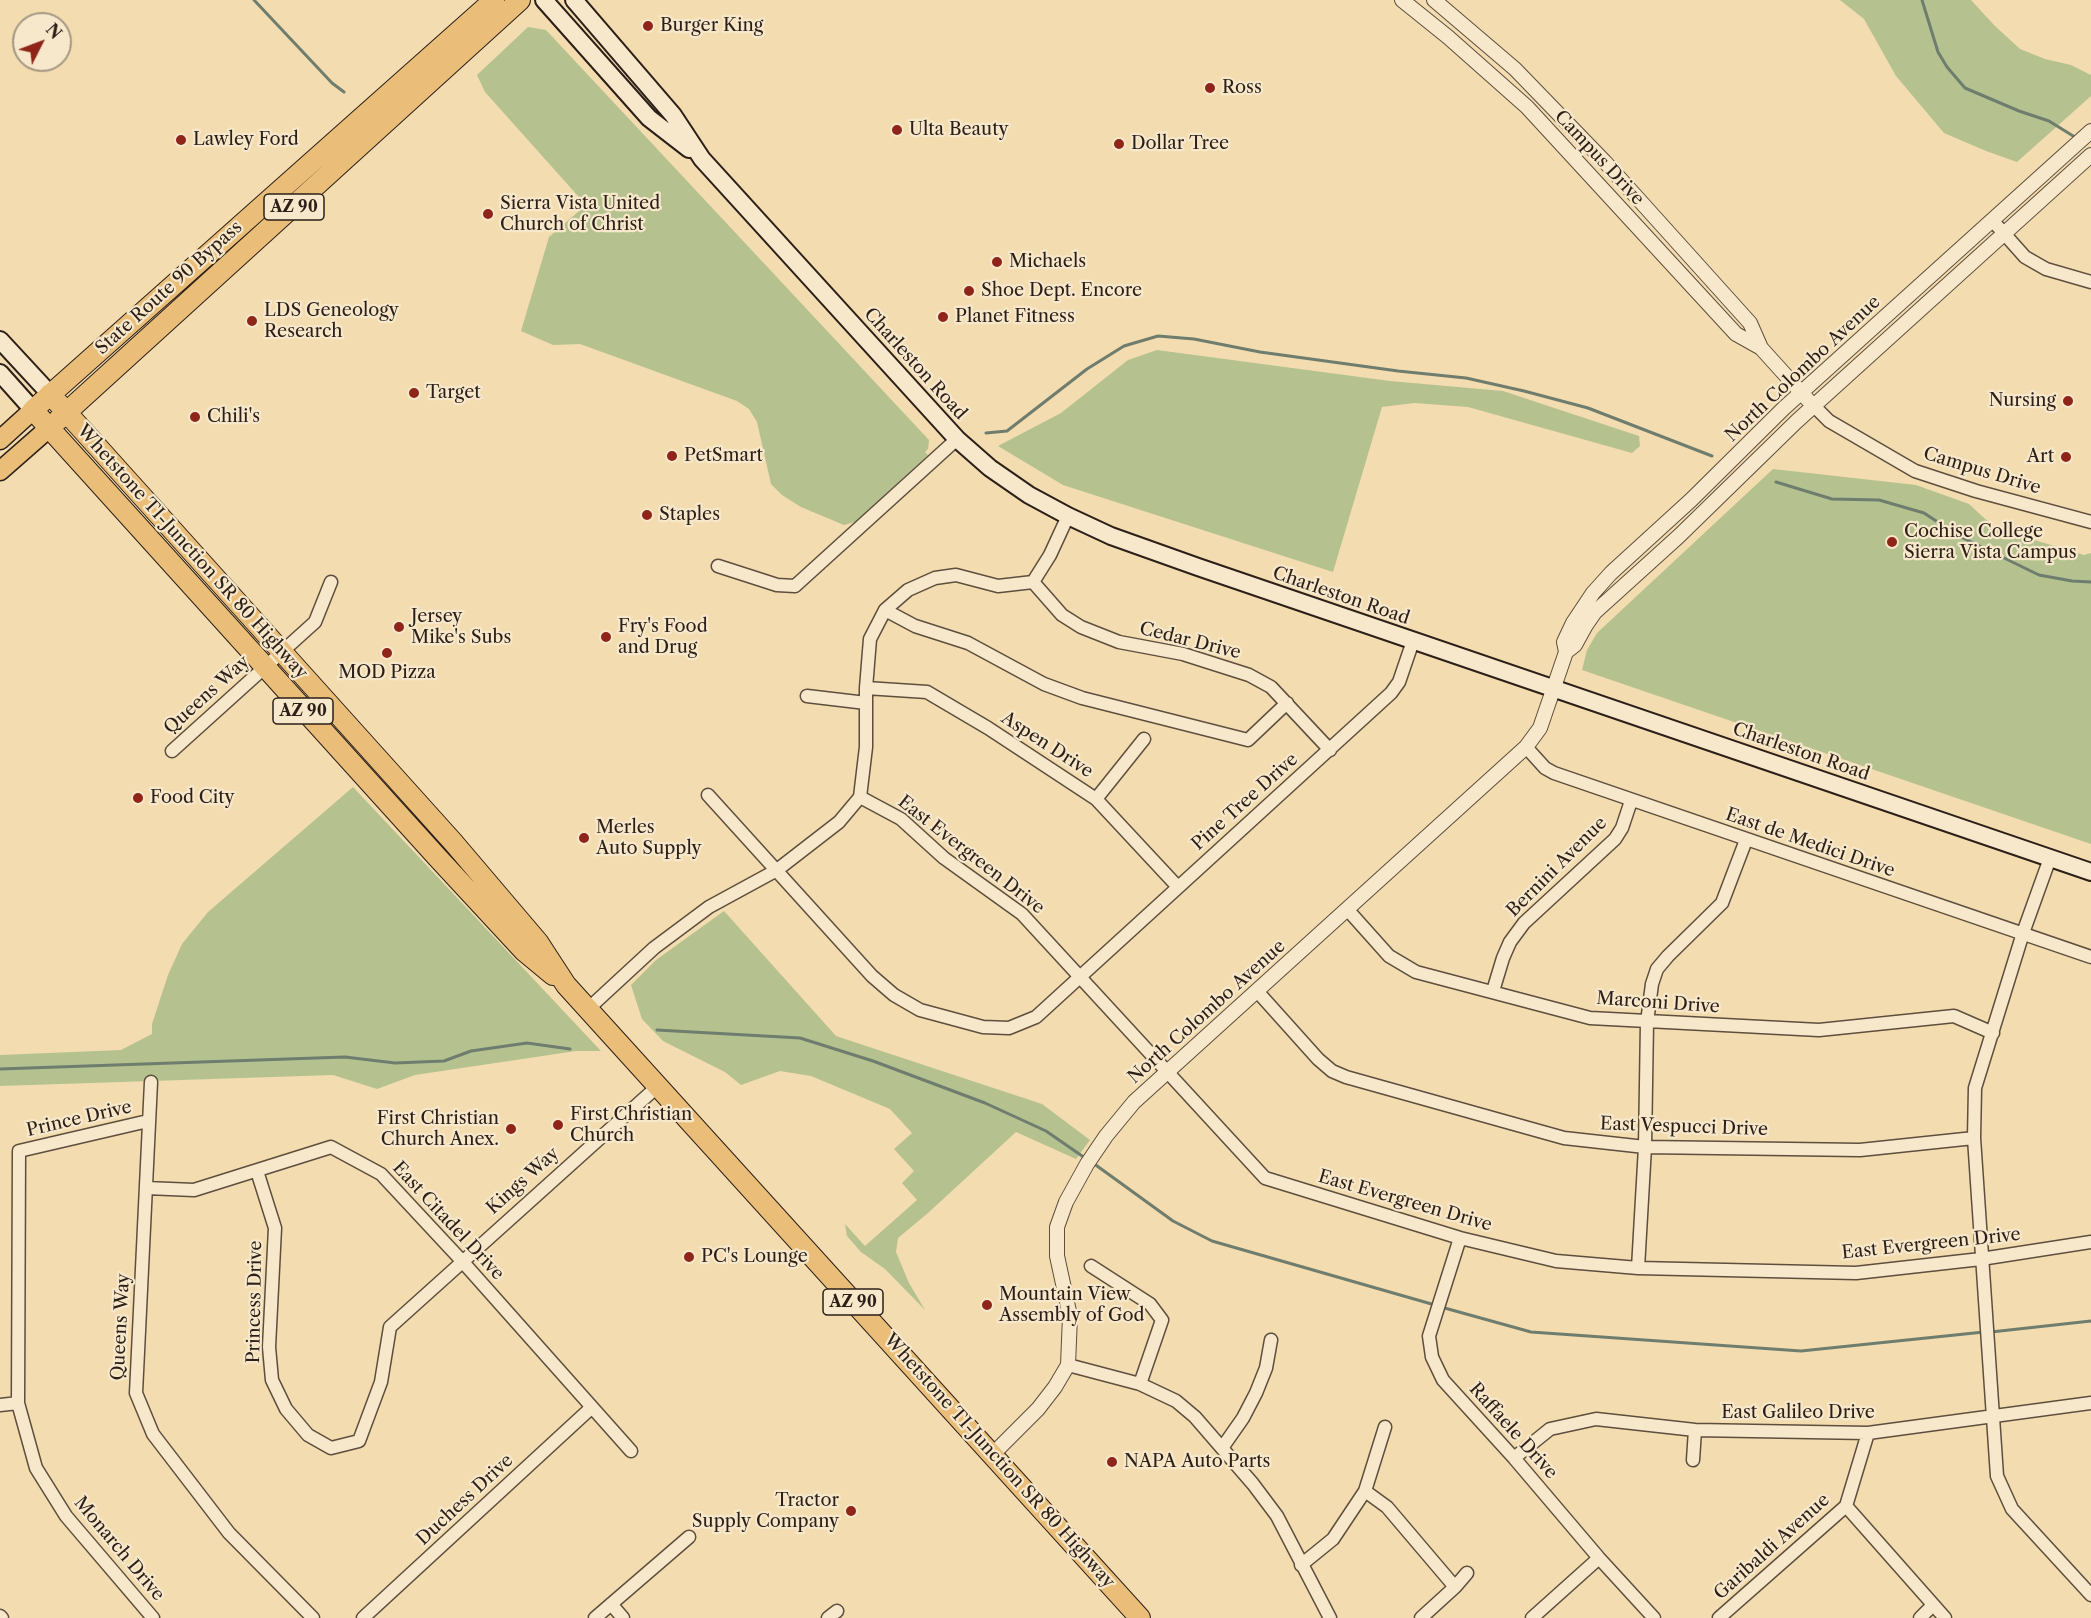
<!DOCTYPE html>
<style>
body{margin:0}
#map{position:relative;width:2091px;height:1618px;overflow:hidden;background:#f3dcaf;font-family:"Libre Caslon Text",serif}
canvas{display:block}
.north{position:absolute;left:12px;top:12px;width:60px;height:60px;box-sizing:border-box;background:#f7e8cb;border:2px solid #a59883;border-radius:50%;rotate:48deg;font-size:16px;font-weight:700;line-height:24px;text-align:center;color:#2b1f18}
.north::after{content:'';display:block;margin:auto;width:21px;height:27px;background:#8f2418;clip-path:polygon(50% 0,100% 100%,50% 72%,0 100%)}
</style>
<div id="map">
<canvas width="2091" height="1618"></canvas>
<div class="north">N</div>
</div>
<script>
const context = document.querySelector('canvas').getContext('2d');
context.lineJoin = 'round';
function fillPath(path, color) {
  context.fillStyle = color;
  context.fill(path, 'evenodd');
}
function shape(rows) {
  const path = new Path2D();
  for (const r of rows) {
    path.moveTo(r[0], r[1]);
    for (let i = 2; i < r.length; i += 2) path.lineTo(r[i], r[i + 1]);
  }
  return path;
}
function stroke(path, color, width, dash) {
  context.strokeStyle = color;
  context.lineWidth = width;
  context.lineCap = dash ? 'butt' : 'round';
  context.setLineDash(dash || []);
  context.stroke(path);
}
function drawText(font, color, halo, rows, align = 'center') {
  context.font = font + ' "Libre Caslon Text",serif';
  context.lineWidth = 4.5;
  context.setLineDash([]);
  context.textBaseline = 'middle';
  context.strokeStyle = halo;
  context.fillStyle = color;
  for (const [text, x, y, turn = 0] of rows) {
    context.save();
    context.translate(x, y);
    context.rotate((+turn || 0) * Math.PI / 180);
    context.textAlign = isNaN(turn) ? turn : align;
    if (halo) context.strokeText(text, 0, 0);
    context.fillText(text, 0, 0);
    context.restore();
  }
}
fillPath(shape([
 [1840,0,1971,0,1994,25,2020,49,2045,59,2071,65,2091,75,2091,96,2017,162,1986,151,1944,133,1896,76,1864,19],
 [528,27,546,30,929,440,928,449,925,452,928,455,855,522,844,525,801,507,782,495,771,484,757,422,749,409,737,401,580,344,553,345,521,331,549,237,586,205,485,92,477,75],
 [1157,350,1390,381,1503,391,1639,436,1640,446,1632,453,1468,407,1414,403,1382,407,1333,572,1063,485,998,446,1061,413,1128,360],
 [1773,469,1916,485,1969,504,1995,528,2084,555,2091,553,2091,844,1582,670,1587,650,1597,633],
 [353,787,601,1051,576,1051,415,1075,377,1089,333,1075,0,1086,0,1055,121,1050,152,1034,152,1024,168,975,182,944,208,912],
 [724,911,836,1036,1042,1104,1090,1140,1076,1159,1016,1132,928,1213,898,1238,896,1252,909,1283,925,1310,885,1269,861,1252,847,1236,845,1224,865,1246,917,1200,902,1183,914,1171,894,1149,912,1133,890,1109,811,1076,780,1071,741,1085,725,1072,663,1041,642,1019,631,985,656,960]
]), '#b5c290');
stroke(shape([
 [254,0,332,83,344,92],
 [1922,0,1938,52,1947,67,1965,88,2019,111,2049,121,2078,139],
 [986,433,1007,431,1087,369,1124,346,1158,336,1194,339,1260,352,1398,371,1466,378,1524,391,1588,408,1712,456],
 [1776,482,1832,499,1879,500,1924,513,1959,536,2039,575,2072,581,2091,582],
 [657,1030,800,1038,873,1061,985,1103,1046,1131,1085,1158],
 [0,1069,345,1057,395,1063,444,1061,471,1051,527,1043,570,1049],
 [1093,1163,1173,1221,1212,1241,1435,1305],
 [1441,1307,1531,1332,1801,1351,1984,1332],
 [1991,1332,2091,1321]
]), '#6f7d6e', 3);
const minor = shape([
 [1992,220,2025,257,2046,269,2091,282],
 [1814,406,1829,421,1915,471,1976,491,2091,522],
 [718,566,777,585,795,586,957,439],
 [1033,582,1062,615,1081,627,1119,642,1183,654,1249,675,1271,687,1330,750],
 [885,610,915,626,968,643,1044,684,1082,698,1248,740,1287,703],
 [866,688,927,692,988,728,1096,799,1177,886],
 [807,696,866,703],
 [1526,747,1545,768,1554,773,2091,957],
 [172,751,315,622,331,582],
 [708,795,872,976,894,995,920,1010,983,1027,1009,1028,1036,1017,1391,693,1399,682,1413,641],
 [860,797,901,819,944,858,1022,914,1265,1178,1460,1238,1556,1261,1638,1268,1856,1273,1981,1259,2091,1242],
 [1096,799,1144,739],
 [2050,858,2023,933,1975,1088,1974,1138,1997,1476,2012,1509,2091,1595],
 [1347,909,1389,956,1416,972,1590,1018,1819,1030,1954,1016,1993,1033],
 [1257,991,1318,1059,1332,1071,1346,1077,1564,1138,1645,1147,1860,1150,1974,1138],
 [1493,991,1503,958,1510,942,1524,923,1615,839,1622,828,1631,801],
 [588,1009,654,948,709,907,777,870,839,822,860,797,866,747,866,688,870,639,885,610,908,590,935,578,956,575,998,586,1033,582,1050,555,1068,516],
 [151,1082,136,1393,153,1434,229,1533,313,1618],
 [148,1121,19,1151,18,1403,36,1468,66,1516,153,1618],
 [257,1171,275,1228,269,1347,272,1380,286,1409,308,1435,331,1448,359,1441,381,1382,390,1327,658,1086],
 [146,1188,194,1190,331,1147,381,1174,462,1261,631,1451],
 [1460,1238,1429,1336,1432,1357,1443,1380,1514,1458,1599,1558,1654,1618],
 [1091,1266,1150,1304,1162,1320,1140,1384],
 [1638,1268,1645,1147,1647,1022,1652,984,1657,969,1668,956,1722,903,1746,840],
 [1068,1365,1140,1384,1176,1401,1195,1417,1253,1484,1277,1516,1330,1618],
 [0,1405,18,1403],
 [1222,1448,1243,1418,1256,1393,1266,1368,1271,1340],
 [1514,1458,1550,1429,1596,1419,1695,1430,1868,1433,2091,1403],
 [1693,1460,1695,1430],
 [1365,1491,1387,1507,1455,1587,1421,1618],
 [1846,1506,1945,1618],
 [1301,1565,1333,1539,1365,1491,1385,1427],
 [1455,1587,1467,1573],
 [611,1604,623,1618],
 [0,1616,2,1618],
 [363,1618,591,1408],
 [595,1618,689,1537],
 [828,1618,837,1611],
 [1532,1618,1599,1558],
 [1719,1618,1846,1506,1868,1433],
 [1920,1618,1933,1605]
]);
const tertiary = shape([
 [1402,0,1448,37,1527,107,1736,334,1761,348],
 [1434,0,1515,69,1605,162,1750,323,1761,348,1808,400],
 [1566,652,1564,642,1573,623,1593,593,1611,573,1691,500,1784,408,2091,131],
 [993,1454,1038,1409,1055,1387,1068,1365,1070,1316,1057,1256,1057,1227,1066,1202,1087,1164,1106,1136,1134,1102,1526,747,1540,728,1566,652,1575,645,1586,625,1595,612,1679,536,1797,421,2091,155]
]);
const secondary = shape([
 [544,0,649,118,689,149],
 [574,0,673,115,702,159,957,439,990,468,1029,495,1068,516,1111,536,1198,567,2091,872],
 [0,340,50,394],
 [0,373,33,410]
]);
const primary = shape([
 [0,440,33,410],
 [0,471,49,428]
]);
const trunk = shape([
 [494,0,33,410,437,857,524,951,553,975],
 [50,394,453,842,538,942,566,985,1140,1618],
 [58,420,520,0]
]);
stroke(minor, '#5d4e3e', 15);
stroke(tertiary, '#5d4e3e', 16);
stroke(secondary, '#2b1f18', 20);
stroke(primary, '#2b1f18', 21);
stroke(trunk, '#2b1f18', 22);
stroke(minor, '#f7e8cb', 12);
stroke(tertiary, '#f7e8cb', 14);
stroke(secondary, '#f7e8cb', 16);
stroke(primary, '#eabe78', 18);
stroke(trunk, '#eabe78', 20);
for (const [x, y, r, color] of [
 [648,26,6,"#8f2418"],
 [1210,88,6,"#8f2418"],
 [897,130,6,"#8f2418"],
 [181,140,6,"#8f2418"],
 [1119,144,6,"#8f2418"],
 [488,214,6,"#8f2418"],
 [997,262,6,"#8f2418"],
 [969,291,6,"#8f2418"],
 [943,317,6,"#8f2418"],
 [252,321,6,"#8f2418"],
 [414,393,6,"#8f2418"],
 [2068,401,6,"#8f2418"],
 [195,417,6,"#8f2418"],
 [672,456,6,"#8f2418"],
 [2066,457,6,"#8f2418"],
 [647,515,6,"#8f2418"],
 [1892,542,6,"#8f2418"],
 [399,627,6,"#8f2418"],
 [606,637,6,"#8f2418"],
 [387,653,6,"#8f2418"],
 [138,798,6,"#8f2418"],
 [584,838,6,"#8f2418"],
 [558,1125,6,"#8f2418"],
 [511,1129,6,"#8f2418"],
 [689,1257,6,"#8f2418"],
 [987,1305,6,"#8f2418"],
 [1112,1462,6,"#8f2418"],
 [851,1511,6,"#8f2418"]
]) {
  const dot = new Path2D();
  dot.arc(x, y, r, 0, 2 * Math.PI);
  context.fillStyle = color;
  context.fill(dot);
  stroke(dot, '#f7e8cb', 2);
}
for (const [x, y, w] of [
 [294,207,60],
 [303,711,60],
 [853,1302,60]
]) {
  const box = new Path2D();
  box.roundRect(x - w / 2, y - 13, w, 26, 4.5);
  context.fillStyle = '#f7e8cb';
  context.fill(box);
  stroke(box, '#2b1f18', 1.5);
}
drawText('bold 16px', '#2b1f18', null, [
 ["AZ 90",294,207],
 ["AZ 90",303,711],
 ["AZ 90",853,1302]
]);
drawText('18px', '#2b1f18', '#f7e8cb', [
 ["Burger King",660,26],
 ["Ross",1222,88],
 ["Ulta Beauty",909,130],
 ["Lawley Ford",193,140],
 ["Dollar Tree",1131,144],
 ["Sierra Vista United",500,204],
 ["Church of Christ",500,225],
 ["Michaels",1009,262],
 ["Shoe Dept. Encore",981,291],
 ["LDS Geneology",264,311],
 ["Research",264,332],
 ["Planet Fitness",955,317],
 ["Target",426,393],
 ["Nursing",2056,401,"right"],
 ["Chili's",207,417],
 ["PetSmart",684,456],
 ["Art",2054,457,"right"],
 ["Staples",659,515],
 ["Cochise College",1904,532],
 ["Sierra Vista Campus",1904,553],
 ["Jersey",411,617],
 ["Mike's Subs",411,638],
 ["Fry's Food",618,627],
 ["and Drug",618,648],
 ["MOD Pizza",387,673,"center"],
 ["Food City",150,798],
 ["Merles",596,828],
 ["Auto Supply",596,849],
 ["First Christian",570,1115],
 ["Church",570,1136],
 ["First Christian",499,1119,"right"],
 ["Church Anex.",499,1140,"right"],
 ["PC's Lounge",701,1257],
 ["Mountain View",999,1295],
 ["Assembly of God",999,1316],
 ["NAPA Auto Parts",1124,1462],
 ["Tractor",839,1501,"right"],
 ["Supply Company",839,1522,"right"]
], 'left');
drawText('18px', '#2b1f18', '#f7e8cb', [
 ["Campus Drive",1599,158,47],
 ["State Route 90 Bypass",169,288,-42],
 ["Charleston Road",915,364,48],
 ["North Colombo Avenue",1803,369,-43],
 ["Campus Drive",1982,471,17],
 ["Whetstone TI-Junction SR 80 Highway",192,552,48],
 ["Charleston Road",1341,596,19],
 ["Cedar Drive",1190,641,14],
 ["Queens Way",207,695,-42],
 ["Aspen Drive",1047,745,33],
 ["Charleston Road",1801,752,19],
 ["Pine Tree Drive",1245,802,-42],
 ["East de Medici Drive",1810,843,19],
 ["East Evergreen Drive",971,855,38],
 ["Bernini Avenue",1557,867,-45],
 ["Marconi Drive",1658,1003,4],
 ["North Colombo Avenue",1207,1012,-42],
 ["Prince Drive",79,1119,-13],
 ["East Vespucci Drive",1684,1127,2],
 ["Kings Way",523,1181,-42],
 ["East Evergreen Drive",1405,1201,16],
 ["East Citadel Drive",448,1221,47],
 ["East Evergreen Drive",1931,1244,-6],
 ["Princess Drive",255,1302,-89],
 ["Queens Way",121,1327,-87],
 ["East Galileo Drive",1798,1413],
 ["Raffaele Drive",1513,1431,48],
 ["Whetstone TI-Junction SR 80 Highway",999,1461,48],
 ["Duchess Drive",465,1500,-43],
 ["Garibaldi Avenue",1772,1547,-42],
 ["Monarch Drive",119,1549,50]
]);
</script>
